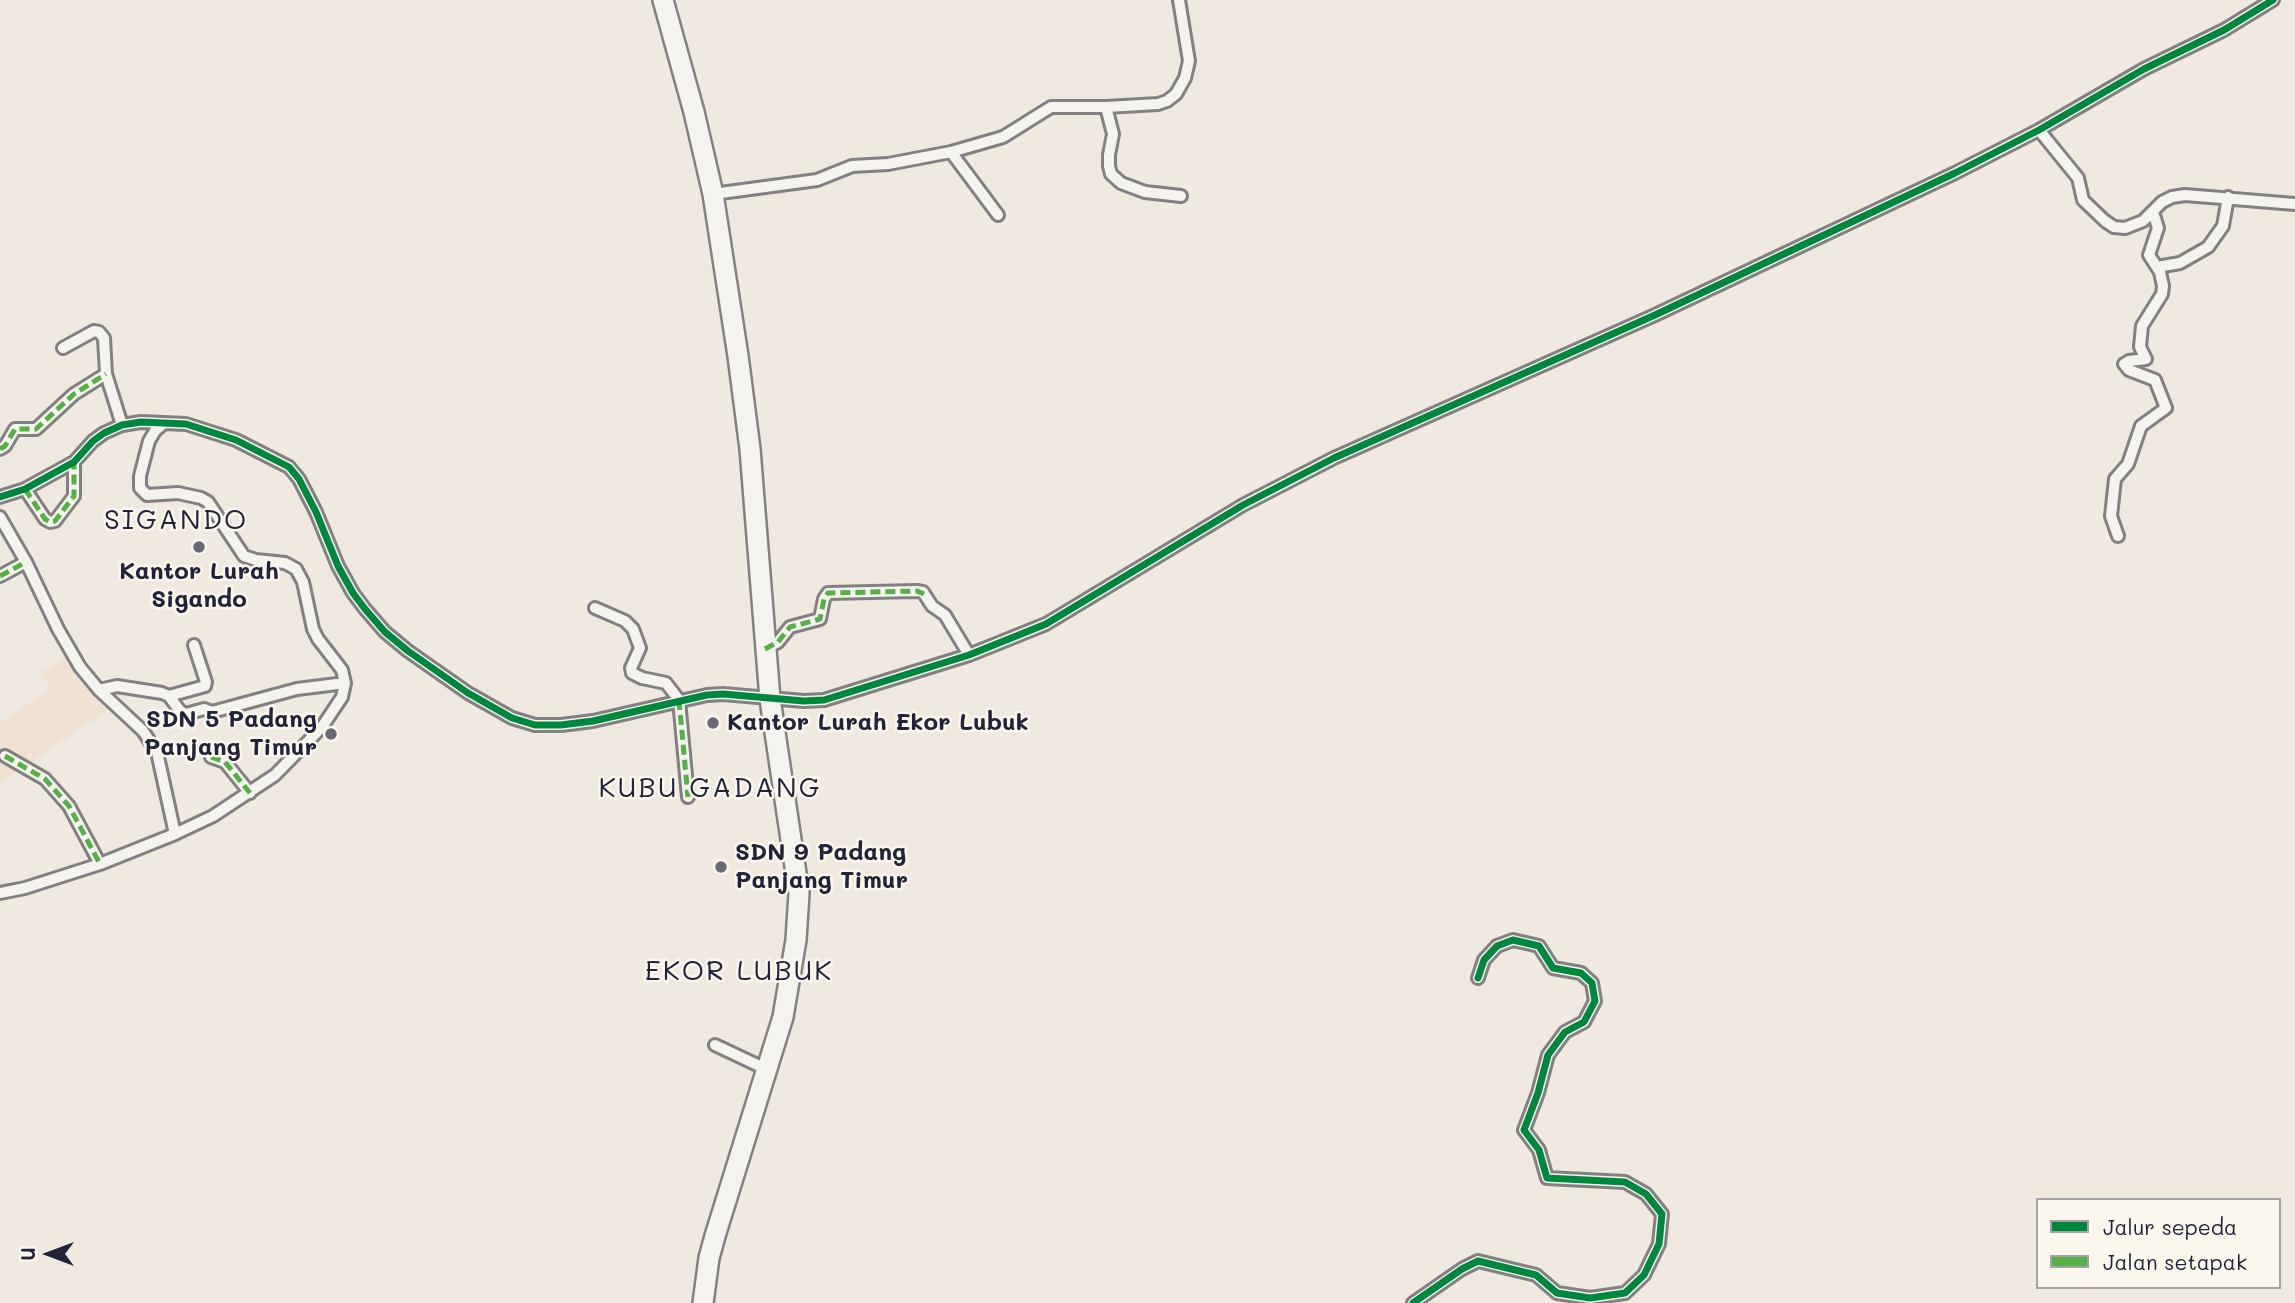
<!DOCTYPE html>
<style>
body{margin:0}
#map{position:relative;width:2295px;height:1303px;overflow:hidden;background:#f0e9e0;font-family:Mali,sans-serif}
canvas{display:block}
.legend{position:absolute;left:2036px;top:1198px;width:245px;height:91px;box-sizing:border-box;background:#fbf7ec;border:2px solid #a4a2a5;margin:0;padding:9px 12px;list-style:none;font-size:21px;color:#22223b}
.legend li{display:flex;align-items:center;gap:14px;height:35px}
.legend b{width:35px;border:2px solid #a4a2a5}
.north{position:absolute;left:14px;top:1219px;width:70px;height:70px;-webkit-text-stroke:5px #fbf7ec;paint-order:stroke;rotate:270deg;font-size:19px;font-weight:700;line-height:28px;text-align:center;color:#22223b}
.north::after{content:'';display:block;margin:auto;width:24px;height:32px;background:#22223b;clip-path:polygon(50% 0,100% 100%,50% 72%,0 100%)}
</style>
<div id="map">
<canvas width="2295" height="1303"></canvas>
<ul class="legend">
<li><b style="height:9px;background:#00873e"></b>Jalur sepeda</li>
<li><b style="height:9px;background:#55b146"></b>Jalan setapak</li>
</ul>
<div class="north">U</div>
</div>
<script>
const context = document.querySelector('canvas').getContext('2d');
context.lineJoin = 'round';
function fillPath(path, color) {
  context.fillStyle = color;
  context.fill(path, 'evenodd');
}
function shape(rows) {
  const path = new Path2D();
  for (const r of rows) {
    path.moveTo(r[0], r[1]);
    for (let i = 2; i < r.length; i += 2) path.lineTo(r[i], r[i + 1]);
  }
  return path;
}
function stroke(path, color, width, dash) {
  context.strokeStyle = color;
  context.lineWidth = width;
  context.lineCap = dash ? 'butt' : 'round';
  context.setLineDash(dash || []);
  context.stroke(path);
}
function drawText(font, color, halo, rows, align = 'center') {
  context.font = font + ' Mali,sans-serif';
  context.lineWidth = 5;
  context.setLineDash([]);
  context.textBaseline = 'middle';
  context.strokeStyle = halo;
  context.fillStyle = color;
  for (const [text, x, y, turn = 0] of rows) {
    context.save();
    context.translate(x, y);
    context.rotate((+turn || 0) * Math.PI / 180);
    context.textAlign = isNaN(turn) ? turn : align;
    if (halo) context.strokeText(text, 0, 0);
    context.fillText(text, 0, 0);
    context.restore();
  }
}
fillPath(shape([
 [69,654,107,711,0,783,0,723,51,689,41,673]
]), '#f0e1d1');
const street = shape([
 [1106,107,1113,134,1109,155,1109,166,1111,174,1121,183,1145,192,1181,196],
 [2039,130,2078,178,2083,200,2105,221,2114,227,2125,228,2143,221,2162,202,2172,197,2185,195,2295,204],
 [951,152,998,215],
 [713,194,817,180,852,166,888,164,951,152,1003,137,1051,107,1106,107,1158,104,1167,101,1176,94,1185,78,1189,61,1179,0],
 [2157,267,2180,263,2208,247,2223,226,2228,197],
 [63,348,94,331,99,332,104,338,106,374,122,425],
 [0,449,5,446,15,429,36,429,74,394,106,374],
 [25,489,45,519,50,522,55,521,74,496,74,462],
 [0,497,25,489,74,462,93,441,104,433,122,425,141,422,186,424,236,440,289,467,299,479,316,512,338,566,353,593,365,609,385,632,408,651,468,693,512,718,535,725,561,725,593,721,707,695,723,694,804,701,824,700,969,655,1046,624,1243,505,1334,458,1655,315,1955,173,2039,130,2144,69,2224,30,2273,0],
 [0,517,26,562,58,629,80,667,99,690,143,731,157,752,175,834],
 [2118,536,2111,516,2115,479,2128,464,2141,426,2166,408,2155,380,2129,370,2124,364,2129,361,2146,359,2140,347,2142,326,2162,294,2163,286,2160,272,2149,255,2158,228,2153,212],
 [0,576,26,562],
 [595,608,625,621,633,629,640,648,631,668,632,673,642,678,666,683,679,700,688,797],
 [765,649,778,642,790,627,820,619,824,599,828,593,917,591,923,592,932,606,945,615,969,655],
 [99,690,117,686,162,693,169,696,180,711,186,714,204,709,212,712,297,689,345,683],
 [169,696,205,686,206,682,194,645],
 [5,756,45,779,69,806,100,864],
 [211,757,225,762,250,793],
 [0,893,25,888,100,864,175,834,213,816,275,775,322,727,342,697,345,683,342,670,318,639,313,629,303,582,296,569,285,563,256,560,244,556,208,502,201,498,178,493,147,495,140,488,140,476,149,441,155,431,163,424],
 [715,1045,768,1070],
 [1413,1303,1462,1269,1478,1261,1536,1275,1557,1293,1590,1298,1625,1293,1644,1275,1659,1244,1662,1214,1646,1194,1625,1182,1547,1178,1539,1150,1524,1130,1538,1093,1548,1055,1565,1032,1584,1022,1595,1001,1592,983,1581,973,1553,968,1539,946,1513,940,1497,946,1484,960,1478,978]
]);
const highway = shape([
 [663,0,694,112,713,194,738,356,750,449,770,699,799,893,796,940,783,1017,715,1236,709,1258,703,1303]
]);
stroke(street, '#838081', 16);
stroke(highway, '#838081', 24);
stroke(street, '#f5f3ee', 10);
stroke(highway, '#f5f3ee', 19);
stroke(shape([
 [0,449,5,446,15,429,36,429,74,394,106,374],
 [25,489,45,519,50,522,55,521,74,496,74,462],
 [0,576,26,562],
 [765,649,778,642,790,627,820,619,824,599,828,593,917,591,924,594],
 [679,700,688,797],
 [5,756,45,779,69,806,100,864],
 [211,757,225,762,250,793]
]), '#55b146', 5, [10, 5]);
stroke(shape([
 [0,497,25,489,74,462,93,441,104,433,122,425,141,422,186,424,236,440,289,467,299,479,316,512,338,566,353,593,365,609,385,632,408,651,468,693,512,718,535,725,561,725,593,721,707,695,723,694,804,701,824,700,969,655,1046,624,1243,505,1334,458,1655,315,1955,173,2039,130,2144,69,2224,30,2273,0],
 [1413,1303,1462,1269,1478,1261,1536,1275,1557,1293,1590,1298,1625,1293,1644,1275,1659,1244,1662,1214,1646,1194,1625,1182,1547,1178,1539,1150,1524,1130,1538,1093,1548,1055,1565,1032,1584,1022,1595,1001,1592,983,1581,973,1553,968,1539,946,1513,940,1497,946,1484,960,1478,978]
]), '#00873e', 7);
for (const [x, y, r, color] of [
 [199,547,7,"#6a6875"],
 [713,723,7,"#6a6875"],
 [331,734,7,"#6a6875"],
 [721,867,7,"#6a6875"]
]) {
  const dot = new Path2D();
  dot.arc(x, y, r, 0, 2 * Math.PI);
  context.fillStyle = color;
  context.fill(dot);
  stroke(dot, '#fbf7ec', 2.5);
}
drawText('bold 24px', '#22223b', '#fbf7ec', [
 ["Kantor Lurah",199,572,"center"],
 ["Sigando",199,600,"center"],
 ["SDN 5 Padang",317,720,"right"],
 ["Panjang Timur",317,748,"right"],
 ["Kantor Lurah Ekor Lubuk",727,723],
 ["SDN 9 Padang",735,853],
 ["Panjang Timur",735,881]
], 'left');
context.letterSpacing = '2px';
drawText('28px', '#22223b', '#fbf7ec', [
 ["SIGANDO",176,520],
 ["KUBU GADANG",710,788],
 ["EKOR LUBUK",739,971]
]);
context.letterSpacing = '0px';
</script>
